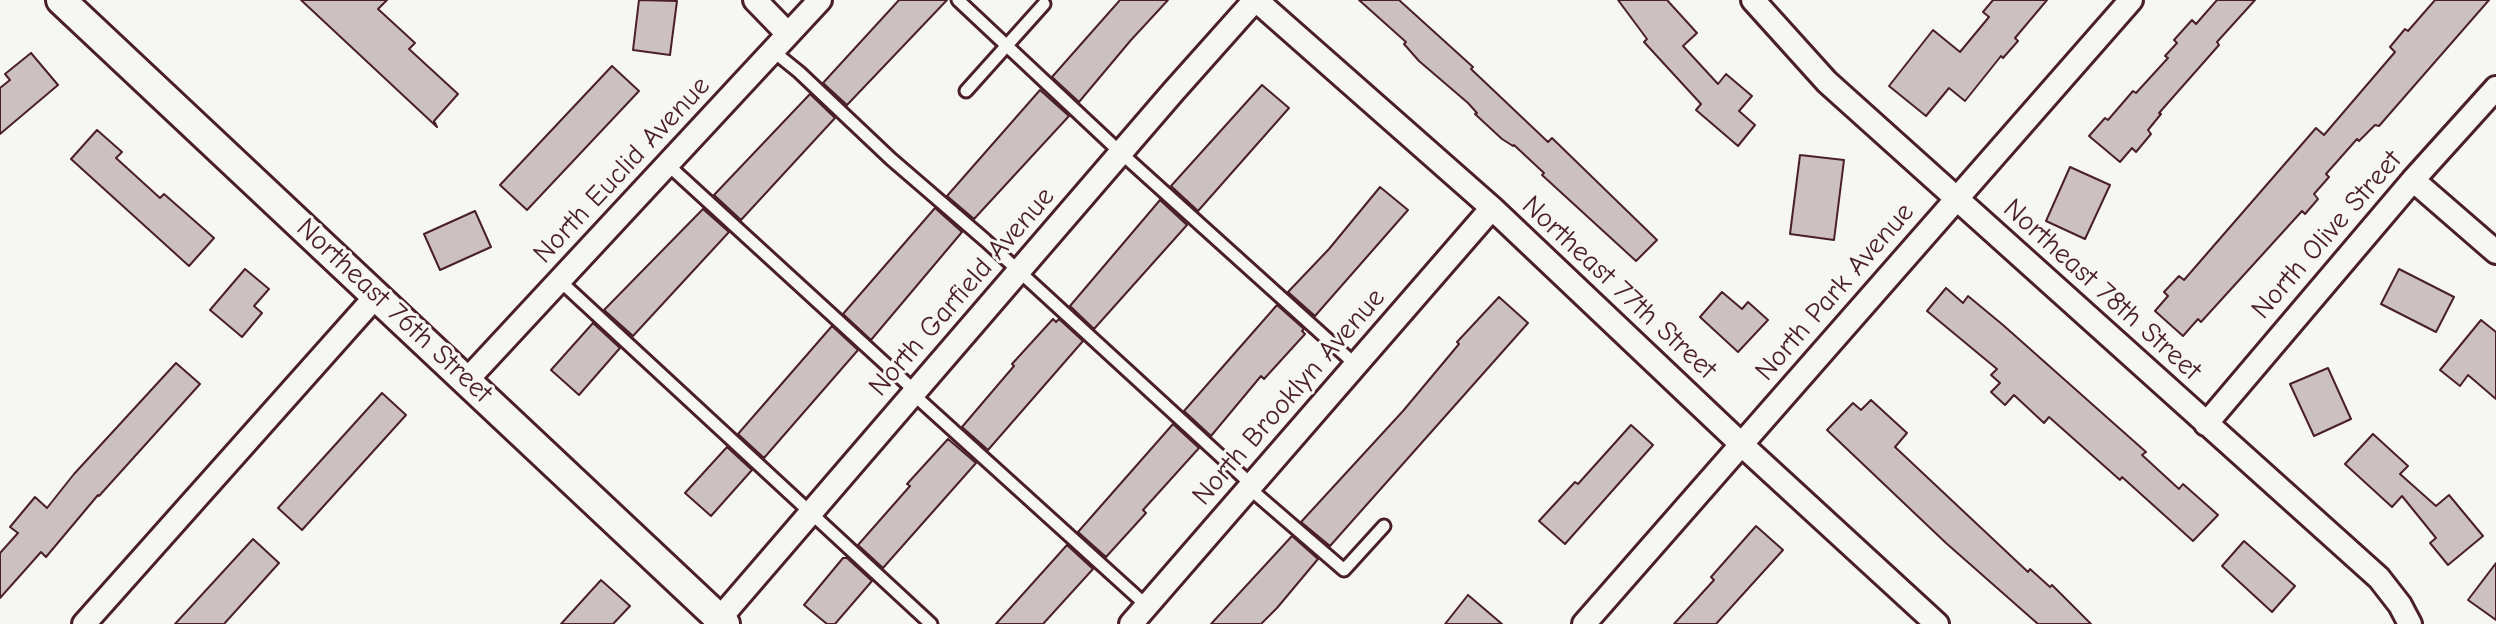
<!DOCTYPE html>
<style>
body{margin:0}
canvas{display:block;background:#f6f6f2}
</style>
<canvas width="2496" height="624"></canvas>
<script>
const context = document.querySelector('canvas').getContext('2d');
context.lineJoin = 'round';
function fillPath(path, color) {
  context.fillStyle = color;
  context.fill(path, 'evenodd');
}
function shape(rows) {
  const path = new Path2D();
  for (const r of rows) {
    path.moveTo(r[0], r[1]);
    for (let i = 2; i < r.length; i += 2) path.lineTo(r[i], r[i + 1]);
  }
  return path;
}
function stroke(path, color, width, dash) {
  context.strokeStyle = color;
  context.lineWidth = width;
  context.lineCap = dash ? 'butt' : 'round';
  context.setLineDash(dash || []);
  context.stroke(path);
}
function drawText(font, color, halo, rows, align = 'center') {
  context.font = font + ' "Comic Neue",sans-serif';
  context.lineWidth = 6;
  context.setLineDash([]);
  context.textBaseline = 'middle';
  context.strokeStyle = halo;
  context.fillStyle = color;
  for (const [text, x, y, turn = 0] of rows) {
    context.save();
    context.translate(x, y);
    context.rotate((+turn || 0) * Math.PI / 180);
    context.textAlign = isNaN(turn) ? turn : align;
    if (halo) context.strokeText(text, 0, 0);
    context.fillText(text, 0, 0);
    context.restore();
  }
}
const building = shape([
 [301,0,387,0,378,9,415,43,409,49,458,94,434,121,437,127,301,0],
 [639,0,677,1,670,55,633,50,639,0],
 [899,0,947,0,847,105,823,83,899,0],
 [1120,0,1168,0,1131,40,1079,102,1052,77,1120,0],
 [1359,0,1399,0,1473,67,1471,69,1548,142,1552,138,1657,240,1636,261,1542,175,1544,173,1514,145,1513,146,1502,139,1475,114,1477,113,1468,103,1419,61,1404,44,1406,42,1359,0],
 [1618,0,1667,0,1697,33,1683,46,1718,84,1726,74,1752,96,1739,111,1755,125,1738,146,1696,110,1701,104,1644,42,1647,39,1618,0],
 [1993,0,2047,0,2015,38,2018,41,2003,58,2001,56,1965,101,1949,88,1926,116,1889,86,1933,30,1960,52,1989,17,1983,12,1993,0],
 [2217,0,2255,0,2217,42,2219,45,2159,113,2161,114,2148,130,2151,134,2136,152,2132,148,2120,162,2089,136,2105,118,2108,120,2133,91,2136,93,2168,58,2165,56,2177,43,2174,40,2192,20,2196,24,2217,0],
 [2435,0,2489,0,2379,126,2375,125,2359,141,2357,139,2326,174,2329,177,2314,194,2318,199,2305,214,2302,211,2201,322,2198,319,2183,336,2155,311,2168,296,2164,292,2179,276,2184,280,2316,128,2324,135,2395,52,2390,47,2405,29,2408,31,2435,0],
 [31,53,58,85,0,134,0,88,10,80,5,74,31,53],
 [612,66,639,91,527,210,500,185,612,66],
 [1262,85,1289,108,1198,211,1171,186,1262,85],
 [1040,90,1069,116,974,219,947,196,1040,90],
 [810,94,835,118,741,220,714,195,810,94],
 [97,130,122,152,116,158,160,198,164,194,214,238,189,266,71,159,97,130],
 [1800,155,1844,160,1834,240,1790,234,1800,155],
 [2070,167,2110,185,2085,239,2046,221,2070,167],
 [1380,187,1408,210,1315,316,1288,292,1329,249,1380,187],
 [1160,200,1187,225,1094,329,1070,306,1160,200],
 [935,208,962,232,871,340,843,314,935,208],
 [703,209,729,232,633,336,604,310,703,209],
 [475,211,491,247,440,270,424,234,475,211],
 [245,269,269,289,254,306,262,313,242,337,210,310,245,269],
 [2399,269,2454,297,2436,332,2381,304,2399,269],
 [1946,288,1963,303,1968,296,2003,325,2146,452,2142,455,2179,489,2183,484,2218,515,2193,541,2122,477,2120,480,2049,417,2044,423,2014,395,2005,405,1991,392,2000,383,1991,375,1997,369,1927,311,1946,288],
 [1722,292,1742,309,1748,302,1768,320,1738,352,1700,317,1722,292],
 [1499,297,1528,323,1330,546,1301,522,1403,411,1459,344,1457,342,1499,297],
 [1277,305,1304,329,1302,331,1305,334,1264,379,1261,376,1211,436,1184,411,1277,305],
 [1053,319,1056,322,1059,319,1083,341,988,450,962,427,1014,366,1012,364,1053,319],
 [2481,320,2496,332,2496,399,2468,375,2460,386,2440,370,2481,320],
 [593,323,620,348,579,395,551,370,593,323],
 [832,326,858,350,764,458,738,434,832,326],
 [176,363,200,384,99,496,98,495,46,557,41,552,0,598,0,553,18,533,10,527,35,497,47,508,74,474,176,363],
 [2328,368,2351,419,2314,436,2290,384,2328,368],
 [382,393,406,415,302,530,278,508,382,393],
 [1871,400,1907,433,1895,447,2028,572,2030,569,2050,587,2052,585,2091,624,2038,624,1946,543,1827,430,1853,403,1861,410,1871,400],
 [1173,424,1199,448,1143,510,1146,513,1106,557,1078,532,1173,424],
 [1631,425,1653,445,1565,544,1539,521,1575,482,1578,484,1631,425],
 [2373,434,2408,466,2400,474,2436,506,2449,495,2483,536,2448,565,2430,543,2436,538,2402,496,2392,507,2345,464,2373,434],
 [948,439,976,463,883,568,858,545,910,486,907,484,948,439],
 [727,447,752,470,711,516,685,493,727,447],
 [1756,526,1783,550,1716,624,1674,624,1714,580,1711,577,1756,526],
 [1292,536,1318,559,1277,608,1261,624,1211,624,1292,536],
 [253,539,279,563,224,624,175,624,253,539],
 [2244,541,2295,586,2272,612,2222,566,2244,541],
 [1067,545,1093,569,1043,624,996,624,1067,545],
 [843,558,847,558,872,581,835,624,827,624,804,605,843,558],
 [2496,563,2496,620,2468,600,2496,563],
 [601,580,630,606,613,624,561,624,601,580],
 [1468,595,1502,624,1445,624,1468,595]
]);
fillPath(building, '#ccc1c0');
stroke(building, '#4a1f2b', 2);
const service = shape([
 [958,0,1121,153,1356,365],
 [773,51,799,72,891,159,985,240,1252,485],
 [966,91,1044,4],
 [667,164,915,391],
 [559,280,931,624],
 [913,394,1147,606],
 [1249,488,1344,570,1384,526]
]);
const minor = shape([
 [755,0,788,34],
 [1256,0,1492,208,1741,444,1937,624],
 [1753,0,1827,82,2379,578,2400,605,2410,624],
 [2413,180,2496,252],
 [467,380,820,0],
 [2206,424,2413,180,2496,88],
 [84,624,377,295],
 [715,624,1173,92,1255,0],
 [1131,624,1492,208],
 [1584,624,2131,0]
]);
const tertiary = shape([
 [61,0,725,624]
]);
stroke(service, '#4a1f2b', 17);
stroke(minor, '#4a1f2b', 28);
stroke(tertiary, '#4a1f2b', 34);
stroke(service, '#f6f6f2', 11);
stroke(minor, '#f6f6f2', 22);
stroke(tertiary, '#f6f6f2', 28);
drawText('28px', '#4a1f2b', '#f6f6f2', [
 ["North Euclid Avenue",622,170,-47],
 ["North Olive Street",2327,235,-49],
 ["Northeast 77th Street",1619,288,43],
 ["Northeast 78th Street",2102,290,42],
 ["North Garfield Avenue",962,292,-49],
 ["North Park Avenue",1835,292,-49],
 ["Northeast 76th Street",394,311,43],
 ["North Brooklyn Avenue",1289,397,-49]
]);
</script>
